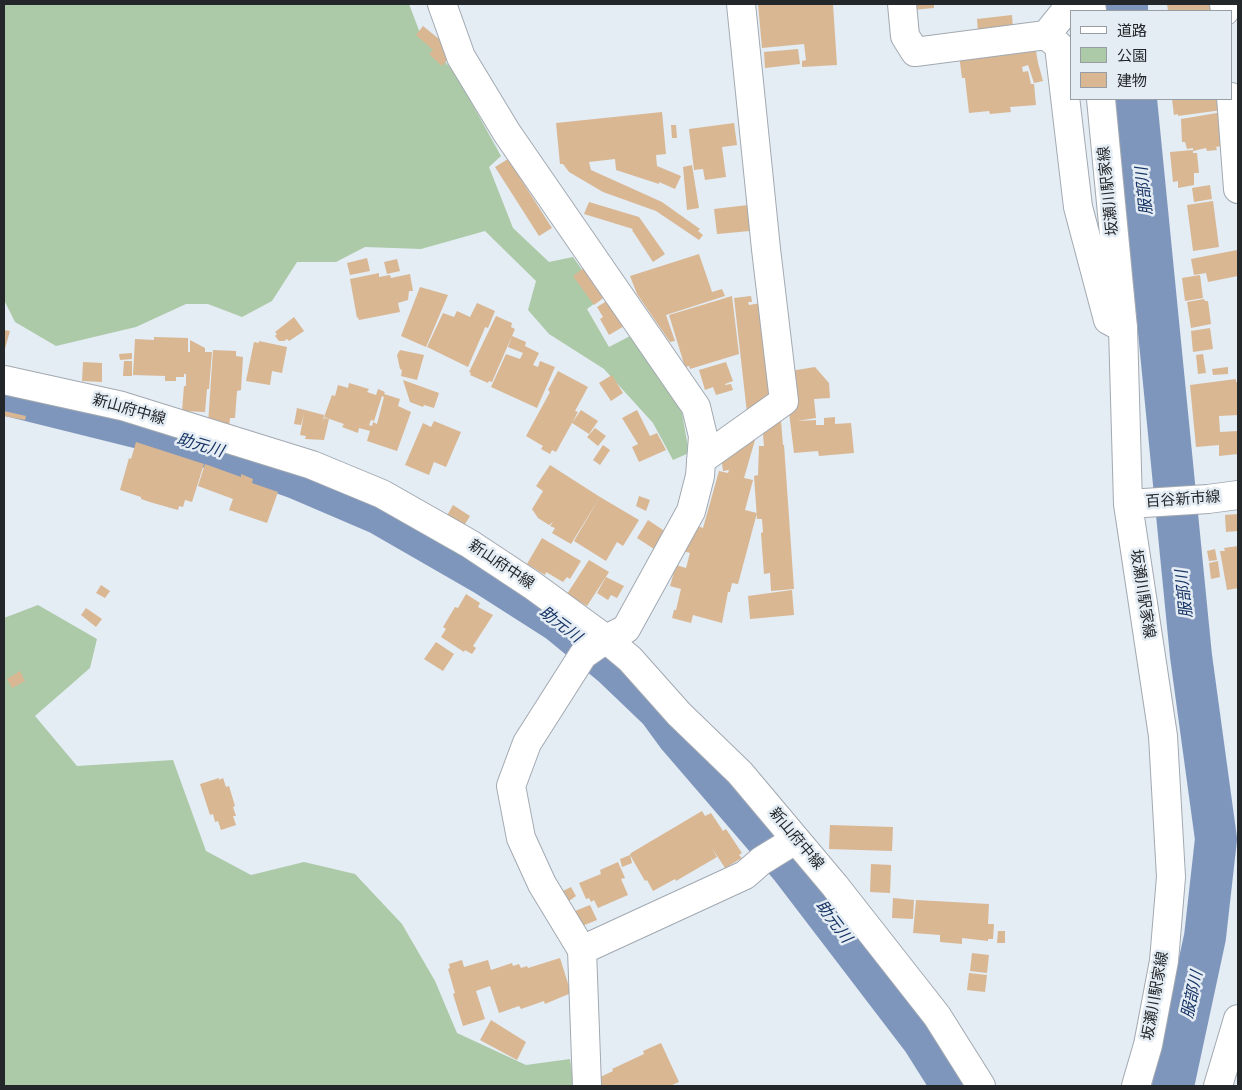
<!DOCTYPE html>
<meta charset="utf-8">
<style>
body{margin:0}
#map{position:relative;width:1242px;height:1090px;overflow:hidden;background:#e4ecf4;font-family:"DM Sans","Noto Sans JP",sans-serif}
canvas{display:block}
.frame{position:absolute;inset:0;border:5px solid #24272a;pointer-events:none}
.legend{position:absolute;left:1070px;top:10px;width:162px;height:90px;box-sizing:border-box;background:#e4ecf4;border:1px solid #979da3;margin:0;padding:6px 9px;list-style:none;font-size:15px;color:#24272a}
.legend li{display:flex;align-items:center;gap:10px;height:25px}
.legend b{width:25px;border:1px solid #979da3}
</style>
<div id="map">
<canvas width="1242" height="1090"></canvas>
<div class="frame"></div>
<ul class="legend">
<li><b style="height:6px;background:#fff"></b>道路</li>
<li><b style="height:14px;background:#accaa7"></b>公園</li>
<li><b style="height:14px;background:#d9b793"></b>建物</li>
</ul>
</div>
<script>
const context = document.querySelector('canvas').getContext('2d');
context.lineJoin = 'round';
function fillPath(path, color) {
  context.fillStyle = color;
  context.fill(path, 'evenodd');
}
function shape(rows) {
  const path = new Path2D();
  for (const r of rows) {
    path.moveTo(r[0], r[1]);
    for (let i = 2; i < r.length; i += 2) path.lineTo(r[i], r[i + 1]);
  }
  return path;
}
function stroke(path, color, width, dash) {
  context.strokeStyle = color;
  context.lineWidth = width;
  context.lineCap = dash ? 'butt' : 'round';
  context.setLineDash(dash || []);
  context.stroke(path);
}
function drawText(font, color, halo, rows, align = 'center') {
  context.font = font + ' "DM Sans","Noto Sans JP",sans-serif';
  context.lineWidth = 5;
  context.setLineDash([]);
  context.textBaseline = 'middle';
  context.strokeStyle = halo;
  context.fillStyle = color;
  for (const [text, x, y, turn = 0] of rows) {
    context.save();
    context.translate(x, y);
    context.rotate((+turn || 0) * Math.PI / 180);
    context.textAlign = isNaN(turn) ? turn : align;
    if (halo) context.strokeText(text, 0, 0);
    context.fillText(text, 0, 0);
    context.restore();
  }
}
fillPath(shape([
 [4,4,409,4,420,33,455,73,501,156,489,167,513,228,549,262,573,257,602,298,587,309,609,347,632,335,681,407,689,453,673,460,653,423,604,369,549,334,528,310,536,281,485,231,421,249,365,247,336,262,297,262,272,301,242,317,208,304,186,304,136,327,56,346,15,322,4,300],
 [38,605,97,639,90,668,35,716,77,766,173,760,206,851,251,875,304,862,355,874,402,924,435,981,457,1033,526,1065,570,1059,574,1086,4,1086,4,618]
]), '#accaa7');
stroke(shape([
 [1127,4,1127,11],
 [1136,99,1191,656,1216,839,1205,937,1173,1086],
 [4,394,156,432,215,449,296,478,380,514,486,575,558,621,613,666,659,710,678,736,790,866,923,1040,952,1086]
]), '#7f96bc', 42);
fillPath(shape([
 [758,4,833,4,837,65,802,67,802,61,806,60,804,44,762,48],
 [912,4,934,4,934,8,912,10],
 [1167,4,1212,4,1213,10,1168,11],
 [1012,15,1013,29,978,33,977,19],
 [423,26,439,39,449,58,442,66,429,54,433,50,416,35],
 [1035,45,1038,63,1043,81,1034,83,1028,65,1022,67,1023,72,1028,71,1031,84,1034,84,1036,105,1010,107,1011,112,990,114,989,111,969,113,965,78,962,78,959,55],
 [798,49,800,64,765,68,764,52],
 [1172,99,1220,99,1222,110,1178,116,1178,114,1174,115],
 [662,112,666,154,656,155,657,166,681,176,675,189,659,182,659,184,616,170,615,159,589,162,591,170,662,202,700,229,698,231,703,235,699,240,656,211,603,192,569,172,563,164,560,164,556,123],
 [1223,112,1228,145,1216,147,1217,150,1207,151,1206,148,1193,151,1193,148,1187,149,1185,142,1182,142,1181,119],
 [734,123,737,145,722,147,726,177,705,180,703,169,694,170,689,129],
 [671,125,676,125,677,138,672,138],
 [1193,150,1193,153,1197,153,1199,173,1194,173,1194,185,1178,188,1178,181,1173,182,1170,152],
 [508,159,552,228,539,236,495,167],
 [692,165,699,208,687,210,683,167],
 [1210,185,1212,199,1194,202,1192,188],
 [1213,201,1219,247,1193,251,1187,205],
 [589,202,639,217,665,254,653,262,632,230,633,229,584,214],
 [748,205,750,231,717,234,714,209],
 [1237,250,1238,276,1208,282,1206,273,1194,275,1191,259],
 [699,254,712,292,722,289,725,296,666,315,675,341,670,342,637,294,630,276],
 [367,258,370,271,350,275,347,263],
 [397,259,400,271,387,274,384,262],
 [585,267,606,296,594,305,573,276],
 [379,273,379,277,390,275,391,278,410,274,413,291,409,291,408,300,398,303,400,312,359,320,358,317,357,318,350,279],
 [1200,275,1203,298,1185,301,1182,278],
 [420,287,448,295,426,347,401,336],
 [732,296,739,354,690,369,689,366,685,367,669,315],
 [751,296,752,302,748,302,749,305,761,303,778,401,747,413,734,298],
 [610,299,626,325,609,335,600,319,603,317,597,307],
 [1204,299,1205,301,1208,301,1211,324,1191,328,1187,302],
 [477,303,495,311,488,328,485,327,484,330,468,367,427,347,443,313,454,317,457,311,470,317],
 [496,316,512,323,511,327,515,329,492,382,489,381,488,383,470,375,471,373,469,372],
 [294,317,304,331,289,341,287,339,284,341,279,341,275,336,277,334,275,332],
 [1210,328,1213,349,1193,352,1191,331],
 [4,330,10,331,4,352],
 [512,336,526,342,525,346,539,353,533,365,538,367,540,361,555,367,537,408,491,387,506,354,520,359,523,353,508,347],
 [154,337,188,338,188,352,190,352,190,340,205,348,205,352,212,352,209,389,207,389,205,412,182,411,184,386,186,386,186,374,184,374,184,377,176,377,176,381,165,381,165,376,133,375,135,339,154,340],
 [259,341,287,347,282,373,272,371,270,385,246,381,254,342,259,343],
 [213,350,236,351,236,356,243,357,241,390,237,391,235,418,230,418,229,429,208,424],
 [400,350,424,355,417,380,401,376,402,370,400,369,397,355],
 [132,353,132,359,120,360,119,354],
 [1203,354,1206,373,1198,374,1196,355],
 [124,361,132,361,132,376,123,376],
 [83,362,102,363,102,382,82,381],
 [726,362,733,381,725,384,725,385,731,384,733,390,716,395,713,387,705,390,699,370],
 [815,367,829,383,830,398,814,399,816,418,797,421,816,420,816,425,824,425,824,418,835,417,835,424,851,423,854,453,819,456,818,451,794,453,784,372],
 [1228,367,1228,374,1213,375,1212,369],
 [558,371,588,387,575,411,578,412,556,452,552,450,550,454,541,449,543,446,526,436,550,392,548,390],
 [612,375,623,393,611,401,599,383],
 [1236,379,1236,382,1238,382,1238,415,1219,416,1220,432,1238,431,1238,454,1219,456,1219,445,1196,447,1190,385],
 [403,380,439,393,434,408,424,405,423,407,410,402],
 [349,383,369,389,367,392,376,395,378,389,385,392,384,394,400,399,398,406,411,412,397,451,367,441,370,431,359,428,358,433,342,427,344,424,324,417,332,395,335,396,338,385,348,388],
 [382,396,384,397,377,424,373,422,372,426,369,425,371,420,374,421],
 [297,408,324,415,323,423,324,418,329,419,324,440,305,439,306,436,300,435,304,414,301,425,294,424],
 [581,410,598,421,589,434,572,423],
 [637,410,650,436,657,433,666,450,639,462,632,447,638,444,622,418],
 [4,411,26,416,25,420,4,416],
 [434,421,461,432,446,467,434,462,429,475,405,465,423,423,431,427],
 [781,421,783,445,784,445,794,589,771,591,770,573,764,574,761,533,763,532,762,519,757,519,754,476,758,475,759,446,764,446,762,423],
 [595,428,606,436,598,446,587,437],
 [740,437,755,440,744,478,753,480,745,510,757,513,738,584,732,583,730,592,728,592,722,623,693,615,691,623,672,618,674,610,676,610,681,589,670,586,676,565,686,568,690,553,683,551,697,526,703,528,719,471,728,473,729,470,723,471,721,456],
 [136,442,204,464,192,502,185,500,183,507,179,506,178,510,153,503,141,499,141,497,120,490,129,458,131,459],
 [603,445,610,450,600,465,593,460],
 [205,464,241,477,241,474,253,479,252,483,278,492,267,523,229,510,233,499,198,486],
 [550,465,600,497,571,544,552,533,555,528,550,526,553,522,549,525,538,518,532,509,543,491,536,486],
 [639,496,650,500,646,511,636,506],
 [600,497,639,520,623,546,617,542,606,561,574,541],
 [453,505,470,516,462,529,445,519],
 [1238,514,1238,531,1226,532,1225,515],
 [648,520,666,532,654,549,637,538],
 [542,538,581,561,570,579,567,577,563,582,546,572,545,575,527,564],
 [1238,546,1238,588,1227,590,1220,551,1225,551,1224,548],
 [1215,549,1217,560,1209,561,1207,551],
 [589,560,609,572,587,606,567,594],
 [1218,561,1220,577,1211,579,1209,563],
 [606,577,624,586,617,598,611,595,608,600,597,593],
 [101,585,110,591,105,598,96,593],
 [792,590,794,615,750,619,748,596],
 [466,594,480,603,478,607,493,615,473,646,476,648,472,654,465,650,464,652,441,637,446,629,443,627,455,607,458,608],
 [86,608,102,619,96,627,81,615],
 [436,642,454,654,443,671,424,659],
 [20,671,25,681,12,688,7,679],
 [219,778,219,780,223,778,226,787,229,786,235,806,233,807,236,816,233,816,236,825,221,830,218,821,215,822,213,814,210,815,200,784],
 [702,811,705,816,711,813,723,831,726,829,742,853,739,855,742,858,725,868,712,848,717,857,676,881,675,879,653,891,647,880,645,881,630,855,631,853],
 [830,825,893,827,892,851,829,849],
 [630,855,632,863,622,867,620,859],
 [618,862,625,878,621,879,628,895,598,908,594,900,591,902,589,898,586,899,579,883,601,874,600,870],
 [871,864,891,865,890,893,870,892],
 [571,887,576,896,569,901,563,891],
 [893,898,914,900,913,919,892,918],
 [916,900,989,904,988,924,994,924,993,939,988,939,988,941,962,938,962,944,940,942,940,935,913,933],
 [590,905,597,920,582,926,575,911],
 [998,931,1005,931,1005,943,997,943],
 [972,953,989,955,987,973,970,971],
 [560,958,571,993,545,1004,544,1001,521,1009,519,1006,499,1013,490,986,476,991,485,1019,463,1026,453,994,455,993,448,969,450,968,449,964,462,960,464,967,488,960,491,970,512,963,513,966,519,964,521,968,527,966,528,968],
 [969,973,987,975,985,992,967,990],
 [491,1020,526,1042,517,1060,480,1040],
 [661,1043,679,1082,670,1086,602,1086,598,1078,613,1071,612,1069,644,1054,643,1051]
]), '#d9b793');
const minor = shape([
 [442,4,461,57,507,133,696,407,703,436,700,476,691,511,626,629,606,639,583,655,527,743,511,786,521,838,542,884,582,950,587,1086],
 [902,4,905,36,915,52,1046,35,1059,46,1078,207,1108,320,1123,328],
 [1224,4,1225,11],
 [1046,35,1071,4],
 [1231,97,1238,189],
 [701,460,784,401,766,249,741,4],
 [582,950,745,875,761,861,795,840],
 [1218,1086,1238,1019]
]);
const major = shape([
 [1091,4,1092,11],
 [1101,99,1123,328,1128,504,1163,736,1171,877,1164,961,1148,1045,1136,1086],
 [4,380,122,406,312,465,382,494,470,544,532,585,606,639,630,659,679,714,740,773,835,886,937,1016,981,1086],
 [1128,504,1208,499,1238,495]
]);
stroke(minor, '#a2a9b1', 30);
stroke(major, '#a2a9b1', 30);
stroke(minor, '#fff', 28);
stroke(major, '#fff', 28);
drawText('15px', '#24272a', '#e4ecf4', [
 ["坂瀬川駅家線",1109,191,-96],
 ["新山府中線",129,410,16],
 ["百谷新市線",1183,500,-4],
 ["新山府中線",501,565,34],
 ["坂瀬川駅家線",1142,594,81],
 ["新山府中線",796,839,50],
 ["坂瀬川駅家線",1156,996,-80]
]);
drawText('italic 16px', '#153263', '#e4ecf4', [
 ["服部川",1145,191,-96],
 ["助元川",200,446,16],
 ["服部川",1185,594,-96],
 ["助元川",560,625,37],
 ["助元川",833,922,53],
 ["服部川",1193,995,-78]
]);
</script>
